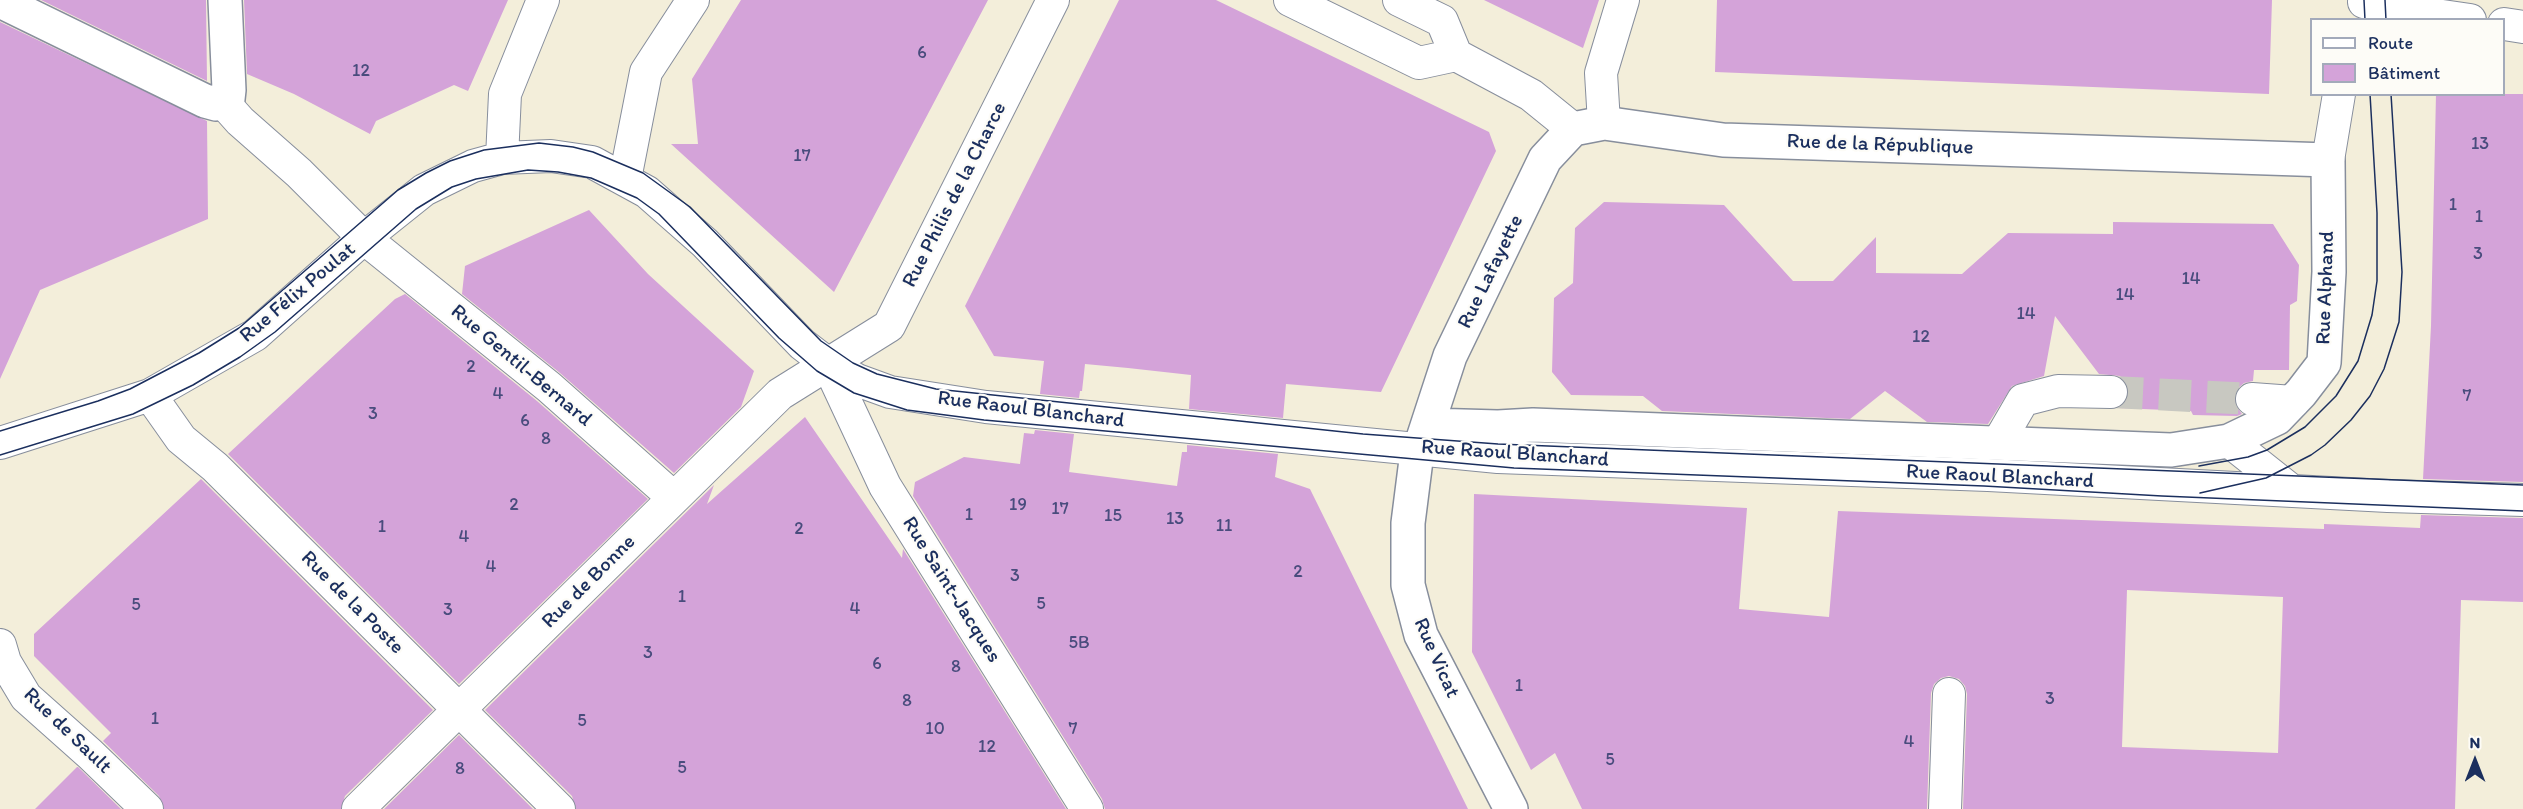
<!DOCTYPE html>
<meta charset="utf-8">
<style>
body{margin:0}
#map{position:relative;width:2523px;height:809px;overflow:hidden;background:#f3eeda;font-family:Itim,sans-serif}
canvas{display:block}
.legend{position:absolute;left:2310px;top:18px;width:195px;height:78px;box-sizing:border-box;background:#fdfcf7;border:2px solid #a3aaba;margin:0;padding:8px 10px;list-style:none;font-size:18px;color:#1b2f5e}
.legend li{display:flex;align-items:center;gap:12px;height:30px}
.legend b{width:30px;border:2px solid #a3aaba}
.north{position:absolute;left:2445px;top:731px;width:60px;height:60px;-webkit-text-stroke:4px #fdfcf7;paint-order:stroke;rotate:0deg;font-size:16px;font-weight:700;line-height:24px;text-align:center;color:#1b2f5e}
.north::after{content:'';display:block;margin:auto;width:21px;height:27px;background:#1b2f5e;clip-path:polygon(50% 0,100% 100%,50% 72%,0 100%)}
</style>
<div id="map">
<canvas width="2523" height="809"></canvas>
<ul class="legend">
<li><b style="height:8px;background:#fff"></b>Route</li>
<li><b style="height:16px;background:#d4a3d9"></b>Bâtiment</li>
</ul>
<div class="north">N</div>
</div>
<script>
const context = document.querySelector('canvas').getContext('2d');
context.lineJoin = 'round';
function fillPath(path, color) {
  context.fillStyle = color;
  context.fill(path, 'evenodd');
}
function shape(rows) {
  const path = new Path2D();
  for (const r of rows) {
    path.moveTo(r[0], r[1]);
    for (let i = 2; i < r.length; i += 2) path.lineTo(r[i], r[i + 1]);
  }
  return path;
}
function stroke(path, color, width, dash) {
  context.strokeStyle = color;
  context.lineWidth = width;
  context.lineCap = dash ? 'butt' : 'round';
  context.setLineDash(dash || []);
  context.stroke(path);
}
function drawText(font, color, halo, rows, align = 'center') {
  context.font = font + ' Itim,sans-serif';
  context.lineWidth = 4.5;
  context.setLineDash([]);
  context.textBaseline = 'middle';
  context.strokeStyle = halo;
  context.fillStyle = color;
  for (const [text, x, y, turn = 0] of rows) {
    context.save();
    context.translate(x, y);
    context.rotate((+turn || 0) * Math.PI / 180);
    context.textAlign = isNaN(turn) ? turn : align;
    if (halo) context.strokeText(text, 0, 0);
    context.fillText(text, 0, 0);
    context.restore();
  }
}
fillPath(shape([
 [41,0,206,0,207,81],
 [244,0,508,0,468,91,454,85,376,121,370,134,294,94,247,74],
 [741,0,988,0,834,292,671,144,698,144,692,79],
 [1119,0,1216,0,1489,132,1496,151,1381,392,1286,384,1283,418,1189,409,1191,375,1128,368,1085,364,1082,391,1080,391,1079,398,1040,394,1044,361,994,356,965,306],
 [1484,0,1599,0,1583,48],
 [1717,0,2272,0,2269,94,1715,72],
 [0,22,207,121,208,219,40,290,0,379],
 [2436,94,2523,94,2523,482,2423,479,2431,326],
 [1604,202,1724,205,1793,281,1833,281,1876,237,1876,273,1962,274,2008,233,2113,234,2113,222,2273,224,2299,265,2297,301,2290,305,2289,370,2254,370,2253,381,2244,383,2237,389,2234,397,2236,406,2242,414,2237,416,2193,415,2191,411,2118,408,2127,401,2129,392,2126,383,2120,376,2099,374,2055,316,2044,376,2012,386,1988,424,1927,422,1885,391,1850,419,1662,411,1643,396,1571,395,1552,372,1554,298,1573,283,1575,228],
 [589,210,648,274,754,371,741,407,674,473,560,373,462,294,465,266],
 [405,294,537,401,648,499,459,684,228,454,395,299],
 [805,417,902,558,903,549,1066,809,576,809,572,796,485,710,714,485,707,504],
 [1035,430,1074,434,1069,472,1177,486,1182,452,1187,452,1187,445,1278,454,1275,477,1310,489,1468,809,1105,809,1102,799,913,496,915,482,964,457,1020,464,1024,433,1034,434],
 [201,479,433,710,345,796,341,809,164,809,159,796,103,741,111,733,34,656,34,634],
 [1474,494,1747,508,1739,609,1829,617,1838,511,2324,529,2324,524,2420,528,2421,515,2523,518,2523,602,2461,600,2455,809,1963,809,1967,694,1965,686,1959,679,1949,676,1941,678,1934,684,1931,693,1927,809,1582,809,1555,753,1531,770,1472,652],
 [2127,590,2283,597,2278,753,2122,747],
 [459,735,533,809,384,809],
 [77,767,78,767,121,809,35,809]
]), '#d4a3d9');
stroke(shape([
 [2111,392,2252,399]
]), '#c8c8c1', 32, [32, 16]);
const pedestrian = shape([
 [1290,0,1419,63,1456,55],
 [1399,0,1442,21,1456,55,1531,95,1573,129],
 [2364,2,2386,8,2470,20],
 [2504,24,2523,27],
 [224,103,240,121,299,173,364,238,549,387,674,498],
 [1604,123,1601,73,1623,0],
 [502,158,505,94,543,0],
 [2328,160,2339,94],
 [625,179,646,72,693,0],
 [828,364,885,486,1087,809],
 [150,395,181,439,215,467,559,809],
 [2252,399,2293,402],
 [2229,441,2292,491],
 [0,443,150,395,255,335,364,238,424,190,473,166,502,158,551,156,592,162,647,192,705,243,802,344,828,364,857,380,890,392,986,407,1498,457,1988,475,2388,496,2523,500],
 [1998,443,2023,400,2058,391,2111,392],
 [0,645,5,662,26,697,90,754,147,809],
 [358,809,780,394,889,326,1053,0],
 [1945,809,1949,694]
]);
const minor = shape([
 [0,1,205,101,216,104,224,103,228,99,229,90,225,0],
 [1428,425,1498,427,1533,425,2171,450,2229,441,2277,418,2301,393,2324,363,2329,272,2328,160,1723,140,1604,123,1573,129,1545,159,1450,356,1416,460,1408,523,1408,585,1421,635,1511,809]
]);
stroke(pedestrian, '#878e9c', 34);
stroke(minor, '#878e9c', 36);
stroke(pedestrian, '#fff', 32);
stroke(minor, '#fff', 33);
stroke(shape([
 [2364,0,2365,20],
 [2385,0,2386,20],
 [0,431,98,401,130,389,199,353,239,328,398,190,426,173,450,161,484,150,539,143,573,147,593,152,643,173,690,207,821,341,853,363,877,374,936,389,1363,434,1498,444,2523,485],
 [0,455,133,414,193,385,240,357,275,332,416,209,452,187,476,179,528,170,558,172,591,178,637,198,659,214,779,338,817,371,854,393,907,410,984,420,1514,468,1984,486,2162,496,2523,511],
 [2199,466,2248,457,2267,450,2305,427,2336,396,2358,361,2372,315,2377,281,2377,213,2370,94],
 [2200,493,2266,478,2311,455,2325,445,2351,420,2370,396,2384,369,2399,322,2402,272,2391,94]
]), '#1b2f5e', 1.5);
drawText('18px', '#494c7d', null, [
 ["6",922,53],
 ["12",361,71],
 ["13",2480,144],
 ["17",802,156],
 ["1",2453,205],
 ["1",2479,217],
 ["3",2478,254],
 ["14",2191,279],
 ["14",2125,295],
 ["14",2026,314],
 ["12",1921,337],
 ["2",471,367],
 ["4",498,394],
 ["7",2467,396],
 ["3",373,414],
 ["6",525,421],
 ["8",546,439],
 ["2",514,505],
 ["19",1018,505],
 ["17",1060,509],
 ["1",969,515],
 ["15",1113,516],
 ["13",1175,519],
 ["11",1224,526],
 ["1",382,527],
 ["2",799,529],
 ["4",464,537],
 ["4",491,567],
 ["2",1298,572],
 ["3",1015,576],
 ["1",682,597],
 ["5",1041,604],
 ["5",136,605],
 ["4",855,609],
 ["3",448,610],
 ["5B",1079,643],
 ["3",648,653],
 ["6",877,664],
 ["8",956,667],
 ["1",1519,686],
 ["3",2050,699],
 ["8",907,701],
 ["1",155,719],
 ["5",582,721],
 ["10",935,729],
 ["7",1073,729],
 ["4",1909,742],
 ["12",987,747],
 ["5",1610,760],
 ["5",682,768],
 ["8",460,769]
]);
drawText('21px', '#1b2f5e', '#fdfcf7', [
 ["Rue de la République",1880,145,2],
 ["Rue Philis de la Charce",955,195,-63],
 ["Rue Lafayette",1491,272,-64],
 ["Rue Alphand",2326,288,-88],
 ["Rue Félix Poulat",298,293,-40],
 ["Rue Gentil-Bernard",521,366,40],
 ["Rue Raoul Blanchard",1031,410,7],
 ["Rue Raoul Blanchard",1515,454,4],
 ["Rue Raoul Blanchard",2000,477,3],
 ["Rue de Bonne",589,582,-45],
 ["Rue Saint-Jacques",951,590,58],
 ["Rue de la Poste",352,603,45],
 ["Rue Vicat",1436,658,66],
 ["Rue de Sault",67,731,44]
]);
</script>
